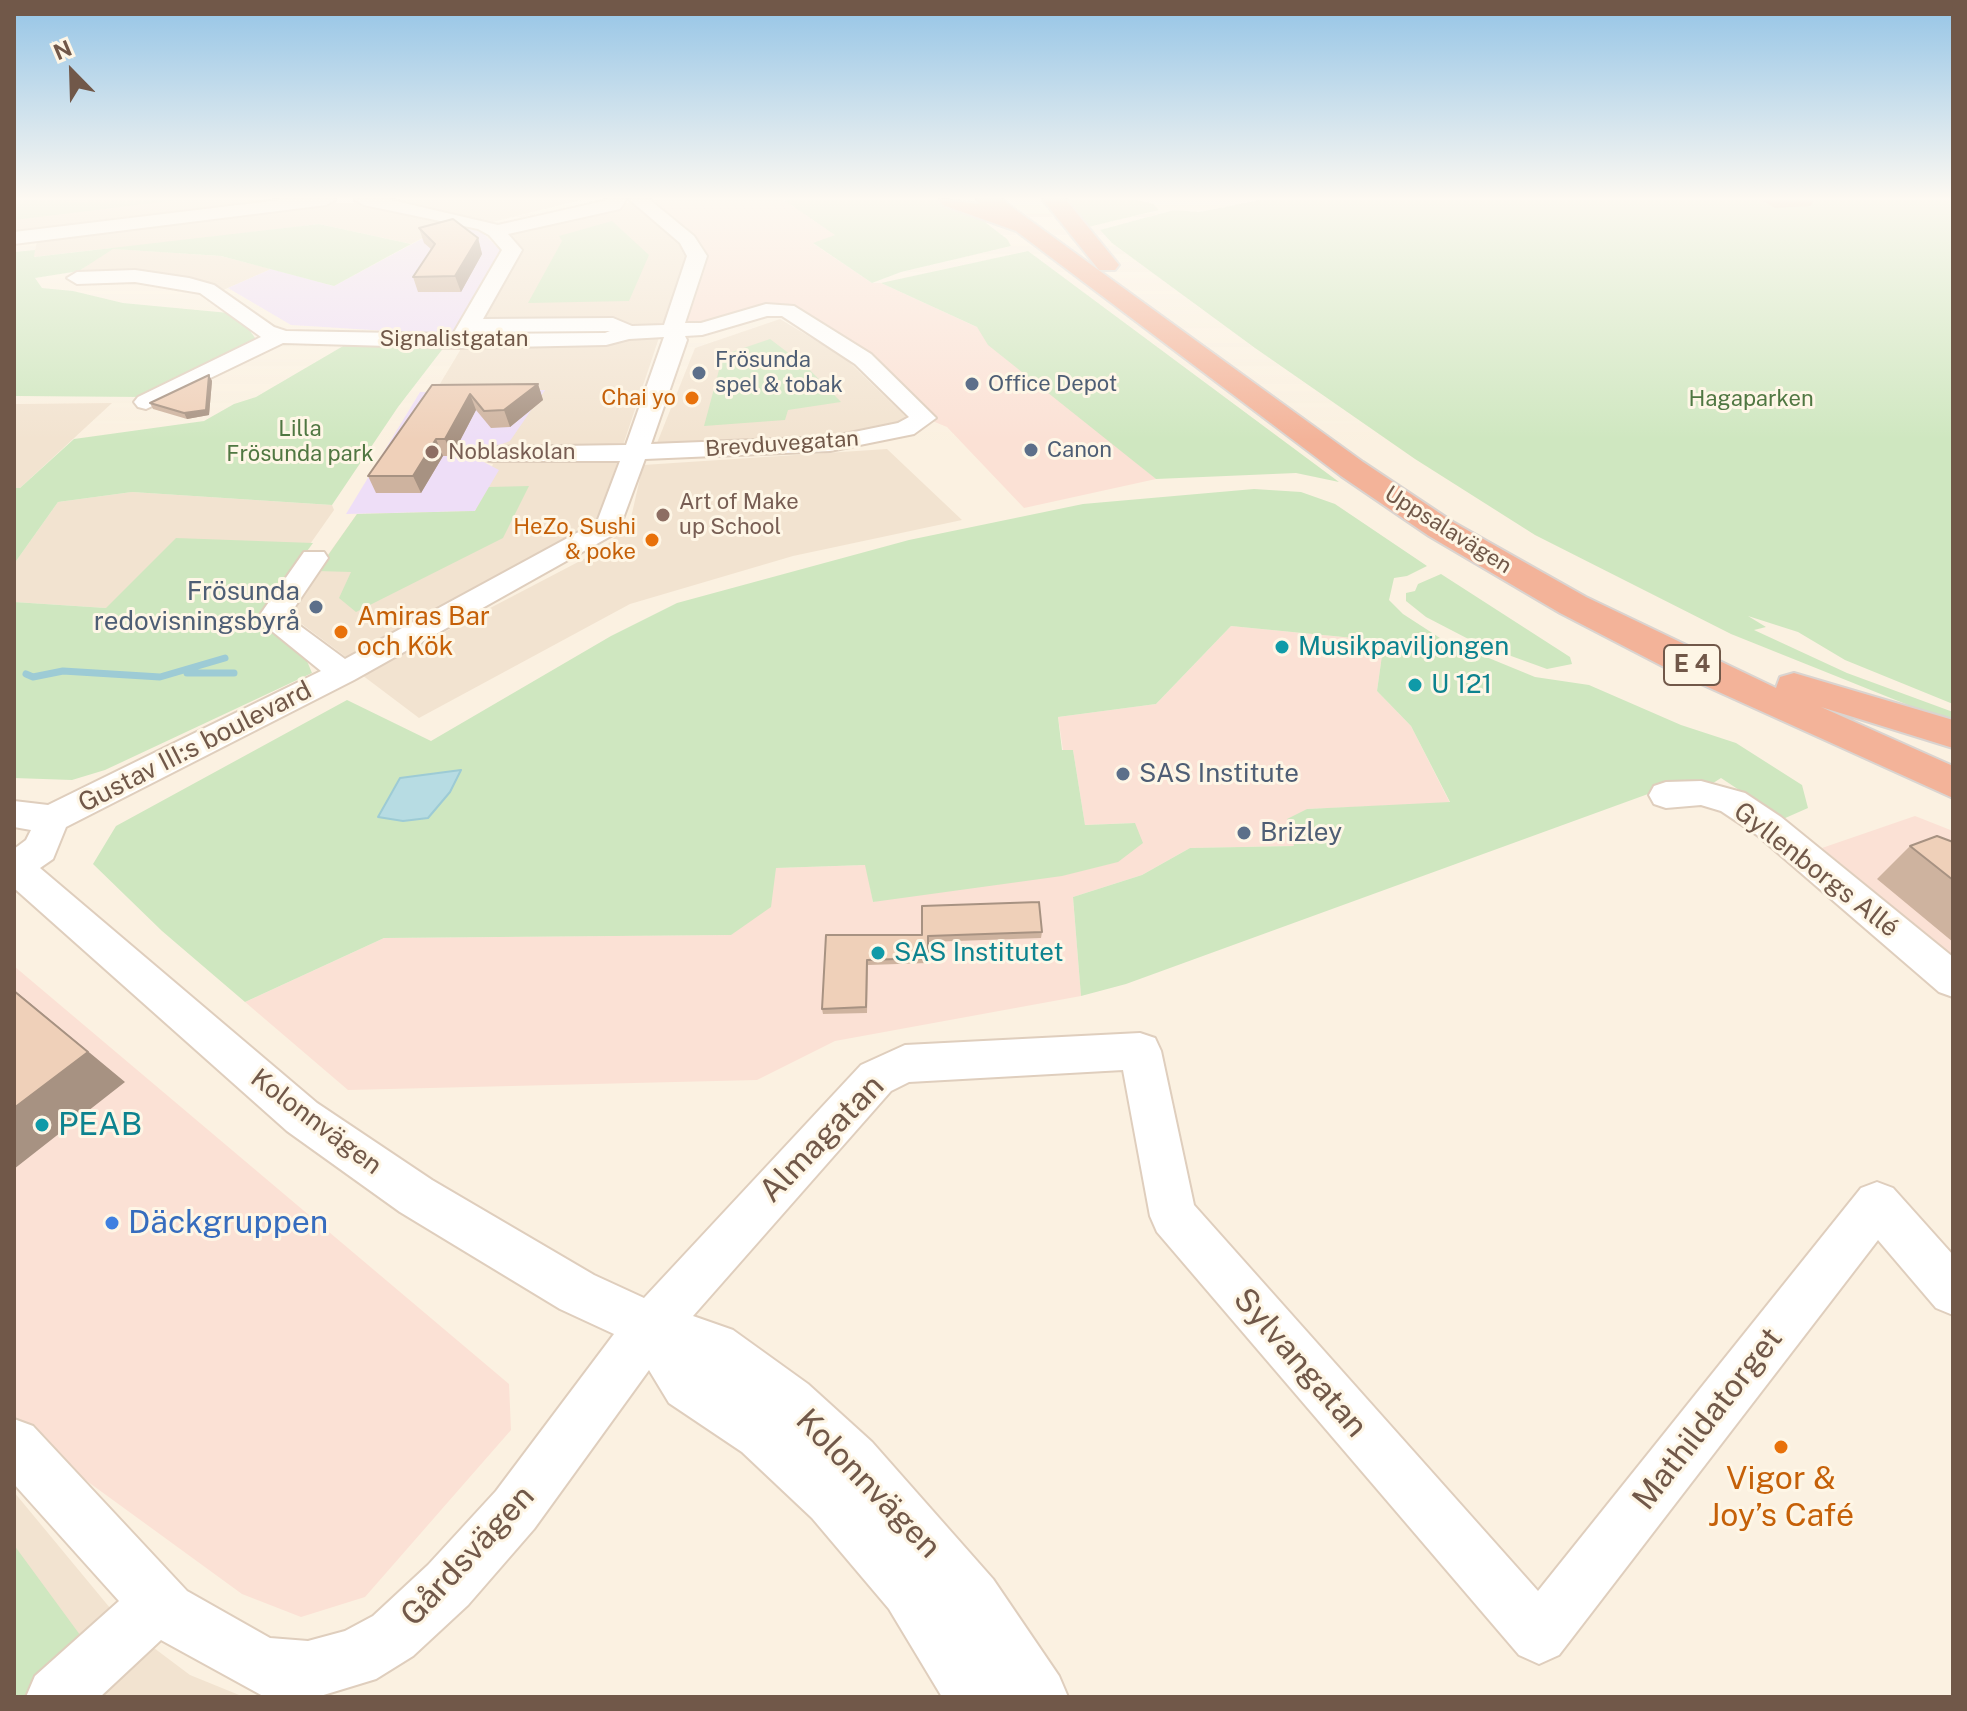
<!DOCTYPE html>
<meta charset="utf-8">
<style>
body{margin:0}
#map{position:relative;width:1967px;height:1711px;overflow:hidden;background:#fbf1e1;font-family:"Public Sans",sans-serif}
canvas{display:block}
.frame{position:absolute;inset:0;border:16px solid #715849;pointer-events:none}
.north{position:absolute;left:32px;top:32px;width:80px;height:80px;-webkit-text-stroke:6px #fef6e6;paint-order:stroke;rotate:337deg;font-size:22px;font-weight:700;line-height:32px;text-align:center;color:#715849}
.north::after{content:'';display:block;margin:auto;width:28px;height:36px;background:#715849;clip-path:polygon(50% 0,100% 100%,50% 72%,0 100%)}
</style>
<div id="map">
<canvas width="1967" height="1711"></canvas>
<div class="frame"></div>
<div class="north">N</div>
</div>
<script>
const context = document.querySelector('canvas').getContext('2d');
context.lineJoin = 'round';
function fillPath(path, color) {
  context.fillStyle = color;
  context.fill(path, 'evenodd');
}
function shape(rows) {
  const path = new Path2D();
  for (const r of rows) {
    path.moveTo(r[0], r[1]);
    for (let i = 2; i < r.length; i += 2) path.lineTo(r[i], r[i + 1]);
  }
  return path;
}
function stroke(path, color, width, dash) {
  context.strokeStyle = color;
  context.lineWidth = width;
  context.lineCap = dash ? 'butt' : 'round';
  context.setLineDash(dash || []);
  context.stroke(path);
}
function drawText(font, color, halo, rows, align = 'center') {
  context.font = font + ' "Public Sans",sans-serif';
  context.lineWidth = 6;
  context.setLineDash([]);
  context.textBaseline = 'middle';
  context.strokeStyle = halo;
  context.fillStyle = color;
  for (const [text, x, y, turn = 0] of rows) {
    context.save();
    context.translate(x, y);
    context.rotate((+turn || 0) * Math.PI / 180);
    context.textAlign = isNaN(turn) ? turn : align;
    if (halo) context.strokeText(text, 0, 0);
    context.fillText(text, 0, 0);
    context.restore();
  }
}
fillPath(shape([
 [14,200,305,200,14,236],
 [395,200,581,200,489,223],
 [632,202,678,242,686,257,598,520,579,537,350,660,283,610,295,601,357,514,475,511,493,464,482,462,478,453,501,445,545,390,435,392,521,249,508,234],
 [309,203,359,203,455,221,411,244,319,224,115,249,221,256,271,269,219,292,146,275,79,271,112,248,33,257,38,238],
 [780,319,845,358,906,417,905,423,835,439,655,448,695,348],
 [112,403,20,488,14,493,14,404],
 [887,449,962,520,793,556,630,604,419,718,362,675,603,549,630,522,643,465],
 [132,492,332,505,334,510,263,611,106,608,14,602,14,564,58,502],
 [14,1492,115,1614,138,1636,190,1675,244,1697,14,1697]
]), '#f2e3d0');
fillPath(shape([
 [641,200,784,200,836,235,814,244,872,283,881,283,977,327,1156,479,1024,508,947,427,925,418,789,310,672,331,698,255],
 [1231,626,1384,641,1377,691,1411,726,1450,803,1307,809,1295,846,1190,848,1142,875,1073,897,1081,996,835,1041,757,1080,348,1090,245,1002,384,938,731,935,775,868,866,865,873,902,1135,823,1085,825,1073,750,1063,750,1058,717,1156,704],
 [1915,816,1953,831,1953,956,1822,848],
 [14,966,509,1384,511,1430,365,1597,301,1617,242,1594,14,1428]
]), '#fbe1d5');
fillPath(shape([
 [455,221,483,233,501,251,453,335,291,325,228,288,271,269,334,286],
 [545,390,510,441,478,453,478,459,499,470,475,511,346,514,420,392]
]), '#eedef7');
fillPath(shape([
 [14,200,77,202,178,200,14,220],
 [784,200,939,200,981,219,1007,239,1011,246,901,272,872,283,813,243,835,235],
 [1063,200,1136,200,1153,204,1159,210,1088,227],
 [1261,200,1953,200,1953,704,1845,660,1798,632,1748,616,1766,627,1754,630,1847,673,1953,712,1953,723,1731,634,1535,535,1415,459,1255,348,1112,243,1100,230,1174,210,1199,212],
 [612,221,649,255,629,301,528,303,562,241,559,236],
 [319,224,411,244,334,286,221,256,113,249,79,271,35,278,42,288,73,291,123,303,229,313,245,324,258,342,143,397,14,396,14,252,35,250,34,257],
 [1028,251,1339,482,1296,473,1156,479,988,345,977,327,881,283],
 [770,339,807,367,841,402,788,410,785,420,704,426,723,355],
 [350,342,448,342,398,407,332,505,132,492,58,502,14,564,14,488,20,488,74,439,204,421,234,404,256,397],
 [529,486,503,538,356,612,339,598,351,572,317,571,357,514,475,511,489,487],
 [1254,489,1301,492,1335,504,1427,566,1407,576,1394,578,1389,600,1403,614,1440,638,1535,677,1589,685,1681,725,1736,743,1802,785,1808,808,1783,819,1721,778,1707,787,1659,790,1126,984,1081,996,1073,897,1142,875,1190,848,1294,846,1287,819,1307,809,1450,802,1411,726,1377,691,1384,641,1231,626,1156,704,1058,717,1062,750,1073,750,1085,825,1135,823,1143,843,1118,862,1062,876,873,902,865,865,776,868,771,907,731,935,384,938,245,1002,162,931,93,864,116,826,347,700,431,741,611,636,677,603,909,540,1083,504],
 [176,538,313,543,263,611,307,661,312,673,105,770,72,780,14,778,14,602,106,608],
 [1441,574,1570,657,1572,664,1547,669,1478,644,1426,617,1406,601,1406,593,1415,591,1418,584],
 [14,1545,83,1639,38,1697,14,1697]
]), '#cfe7c0');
const water = shape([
 [461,770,450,792,428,818,403,821,378,817,400,778,461,770]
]);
fillPath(water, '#b7dce3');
stroke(water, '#9dcbd5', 2);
stroke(shape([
 [187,673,234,673],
 [26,674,33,677,63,671,160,677,225,658]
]), '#9dcbd5', 7);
const minor = shape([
 [280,200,335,200,326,205,14,244,14,232,280,200],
 [355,200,391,200,498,225,608,200,626,200,620,209,508,234,522,250,483,319,613,318,632,326,664,325,687,256,680,243,630,200,650,200,694,236,707,256,685,323,701,323,766,304,794,306,871,354,936,418,914,434,830,451,645,459,618,532,354,680,66,827,53,859,40,868,317,1103,432,1180,594,1275,644,1298,861,1065,905,1045,1140,1033,1155,1038,1161,1051,1194,1205,1538,1591,1861,1188,1877,1182,1893,1188,1953,1255,1953,1315,1936,1308,1878,1240,1559,1655,1539,1664,1519,1655,1157,1232,1150,1216,1123,1070,909,1082,891,1091,693,1316,733,1330,808,1384,872,1442,993,1579,1059,1676,1068,1697,942,1697,889,1609,812,1518,742,1452,669,1403,649,1370,534,1529,468,1605,413,1656,376,1679,317,1697,263,1696,161,1640,100,1697,26,1697,35,1676,119,1601,14,1484,14,1419,33,1426,187,1591,270,1638,308,1641,345,1631,373,1616,428,1565,496,1491,614,1334,560,1309,400,1212,287,1131,14,888,14,849,26,840,31,830,14,827,14,801,48,805,321,671,257,619,304,552,324,552,328,558,288,617,345,659,597,522,620,461,489,461,477,454,489,447,626,445,664,337,629,339,606,345,460,348,283,343,146,409,138,407,134,402,138,397,261,337,200,293,135,282,77,284,67,278,77,272,135,270,189,278,214,285,274,327,286,331,453,334,502,250,489,235,478,229,364,205,355,200],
 [767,316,782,316,855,364,909,417,898,423,830,437,651,444,687,340,685,336,702,335,767,316],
 [610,331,605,333,475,334,476,332,610,331],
 [1701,781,1745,793,1781,817,1953,957,1953,997,1939,992,1757,835,1721,811,1701,805,1666,808,1654,804,1649,795,1654,786,1666,782,1701,781]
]);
const highway = shape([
 [940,200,980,204,977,200,1002,200,1363,462,1453,522,1586,597,1776,688,1780,677,1794,673,1953,720,1953,748,1821,707,1953,766,1953,798,1668,669,1560,613,1429,536,1341,476,1016,231,943,205,940,200],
 [1043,200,1066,200,1115,260,1119,265,1115,270,1099,270,1043,200]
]);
stroke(minor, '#dfcebd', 4);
stroke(highway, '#dad4d0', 4);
fillPath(minor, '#fff');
fillPath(highway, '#f3b399');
fillPath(shape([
 [1761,200,1814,200,1811,206,1775,208],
 [419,228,478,238,482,254,461,292,418,292,413,277,431,249,424,243],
 [209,375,212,381,209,415,187,419,153,409,150,403],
 [538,384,543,400,510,427,491,428,476,410,452,456,443,456,421,493,376,493,368,476,432,385],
 [1953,842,1953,942,1877,879,1910,846],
 [1042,932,1041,938,928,942,928,963,868,965,867,1013,823,1014,822,1009,826,935,922,935]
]), '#ceb39f');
fillPath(shape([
 [478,238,482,254,461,292,455,276],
 [209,375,212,381,209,415,187,419,184,413],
 [538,384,543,400,510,427,504,410],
 [470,394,476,410,452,456,445,439],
 [436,439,443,456,421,493,413,476],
 [14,990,125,1082,14,1169]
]), '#a79282');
const building = shape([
 [453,219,478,238,455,276,413,277,435,244,419,228,453,219],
 [209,375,206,410,184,413,150,403,209,375],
 [538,384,504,410,484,411,470,394,445,439,436,439,413,476,368,476,432,385,538,384],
 [1937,836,1953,842,1953,880,1910,846,1937,836],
 [1039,902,1042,932,928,936,928,958,867,960,866,1007,822,1009,826,935,922,935,922,906,1039,902],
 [14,991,88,1052,14,1108,14,991]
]);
fillPath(building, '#efd0b9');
stroke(building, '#a79282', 2);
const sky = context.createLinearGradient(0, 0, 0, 440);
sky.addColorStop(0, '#94c4e6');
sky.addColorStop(0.45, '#fdf9f2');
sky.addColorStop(1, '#fdf9f200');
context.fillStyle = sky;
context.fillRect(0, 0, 1967, 440);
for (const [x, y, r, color] of [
 [699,373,8,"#5c6f8a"],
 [972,384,8,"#5c6f8a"],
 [692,398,8,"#e8710a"],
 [1031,450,8,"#5c6f8a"],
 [432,452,8,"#8d6e63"],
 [663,515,8,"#8d6e63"],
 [652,540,8,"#e8710a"],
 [316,607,8,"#5c6f8a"],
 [341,632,8,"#e8710a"],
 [1282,647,8,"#0f9aa8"],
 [1415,685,8,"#0f9aa8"],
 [1123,774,8,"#5c6f8a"],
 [1244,833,8,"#5c6f8a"],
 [878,953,8,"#0f9aa8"],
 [42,1125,8,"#0f9aa8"],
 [112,1223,8,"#3f7fe0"],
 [1781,1447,8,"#e8710a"]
]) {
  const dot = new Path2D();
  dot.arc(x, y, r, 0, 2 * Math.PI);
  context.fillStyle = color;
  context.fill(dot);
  stroke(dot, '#fef6e6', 3);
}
drawText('22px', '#715849', '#fef6e6', [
 ["Signalistgatan",454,339],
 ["Brevduvegatan",782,444,-4],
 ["Uppsalavägen",1448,530,32]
]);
drawText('22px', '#4e5e75', '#fef6e6', [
 ["Frösunda",715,360],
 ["spel & tobak",715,385],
 ["Office Depot",988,384],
 ["Canon",1047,450]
], 'left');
drawText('22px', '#c56008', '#fef6e6', [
 ["Chai yo",676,398],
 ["HeZo, Sushi",636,527],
 ["& poke",636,552]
], 'right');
drawText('22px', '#507742', '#fef6e6', [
 ["Hagaparken",1751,399],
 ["Lilla",300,429],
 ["Frösunda park",300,454]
]);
drawText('22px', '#785e54', '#fef6e6', [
 ["Noblaskolan",448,452],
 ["Art of Make",679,502],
 ["up School",679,527]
], 'left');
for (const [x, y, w] of [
 [1692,665,56]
]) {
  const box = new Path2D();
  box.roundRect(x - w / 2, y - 20, w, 40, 6);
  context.fillStyle = '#fef6e6';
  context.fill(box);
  stroke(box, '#715849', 2);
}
drawText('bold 24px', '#715849', null, [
 ["E 4",1692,665]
]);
drawText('26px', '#4e5e75', '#fef6e6', [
 ["Frösunda",300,592,"right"],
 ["redovisningsbyrå",300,622,"right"],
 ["SAS Institute",1139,774],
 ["Brizley",1260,833]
], 'left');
drawText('26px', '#c56008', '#fef6e6', [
 ["Amiras Bar",357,617],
 ["och Kök",357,647]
], 'left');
drawText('26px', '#0d838f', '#fef6e6', [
 ["Musikpaviljongen",1298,647],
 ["U 121",1431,685],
 ["SAS Institutet",894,953]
], 'left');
drawText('26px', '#715849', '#fef6e6', [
 ["Gustav III:s boulevard",195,747,-27],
 ["Gyllenborgs Allé",1816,870,38],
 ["Kolonnvägen",316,1122,37]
]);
drawText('32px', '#0d838f', '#fef6e6', [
 ["PEAB",58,1125]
], 'left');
drawText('32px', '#715849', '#fef6e6', [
 ["Almagatan",822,1139,-46],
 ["Sylvangatan",1300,1363,49],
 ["Mathildatorget",1708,1419,-52],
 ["Kolonnvägen",868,1484,46],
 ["Gårdsvägen",468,1556,-47]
]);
drawText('32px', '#366cbe', '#fef6e6', [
 ["Däckgruppen",128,1223]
], 'left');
drawText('32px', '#c56008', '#fef6e6', [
 ["Vigor &",1781,1479],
 ["Joy’s Café",1781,1516]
]);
</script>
